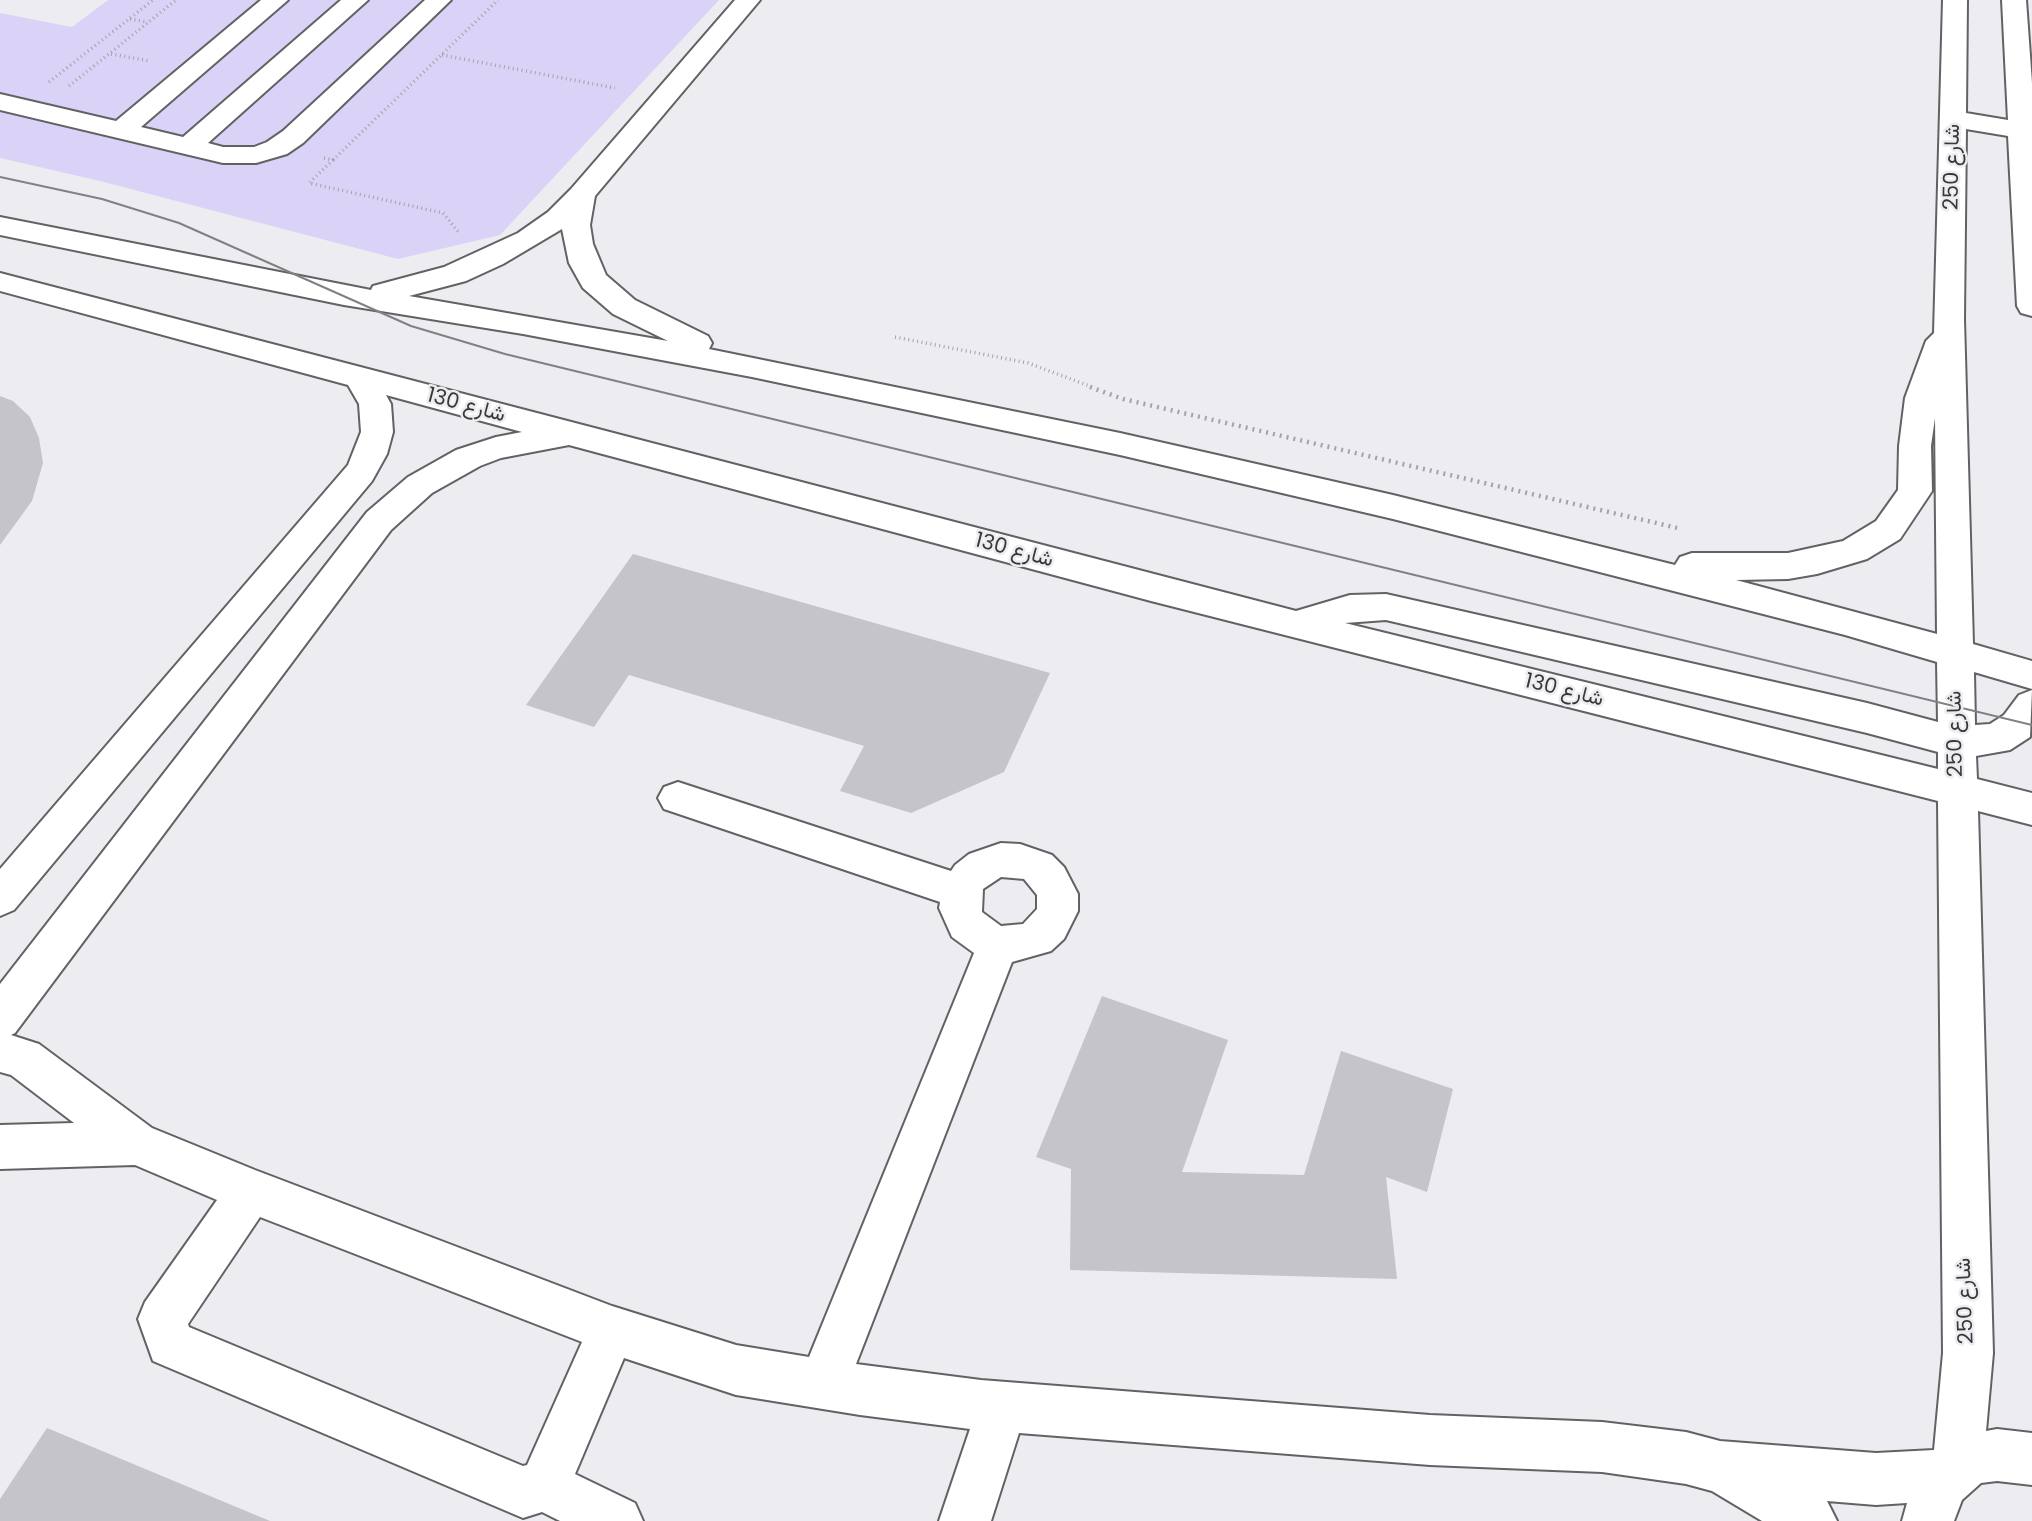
<!DOCTYPE html>
<meta charset="utf-8">
<style>
body{margin:0}
canvas{display:block;background:#edecf1}
</style>
<canvas width="2032" height="1521"></canvas>
<script>
const context = document.querySelector('canvas').getContext('2d');
context.lineJoin = 'round';
function fillPath(path, color) {
  context.fillStyle = color;
  context.fill(path, 'evenodd');
}
function shape(rows) {
  const path = new Path2D();
  for (const r of rows) {
    path.moveTo(r[0], r[1]);
    for (let i = 2; i < r.length; i += 2) path.lineTo(r[i], r[i + 1]);
  }
  return path;
}
function stroke(path, color, width, dash) {
  context.strokeStyle = color;
  context.lineWidth = width;
  context.lineCap = dash ? 'butt' : 'round';
  context.setLineDash(dash || []);
  context.stroke(path);
}
function drawText(font, color, halo, rows, align = 'center') {
  context.font = font + ' Poppins,Vazirmatn,sans-serif';
  context.lineWidth = 5;
  context.setLineDash([]);
  context.textBaseline = 'middle';
  context.strokeStyle = halo;
  context.fillStyle = color;
  for (const [text, x, y, turn = 0] of rows) {
    context.save();
    context.translate(x, y);
    context.rotate((+turn || 0) * Math.PI / 180);
    context.textAlign = isNaN(turn) ? turn : align;
    if (halo) context.strokeText(text, 0, 0);
    context.fillText(text, 0, 0);
    context.restore();
  }
}
fillPath(shape([
 [108,0,719,0,500,235,398,259,100,181,0,158,0,13,72,27]
]), '#dad3f7');
fillPath(shape([
 [0,396,13,401,30,417,39,438,43,463,32,501,0,545],
 [633,554,1050,673,1004,772,911,813,840,791,864,746,629,675,594,727,526,705],
 [1102,996,1228,1040,1182,1172,1304,1175,1341,1051,1453,1089,1427,1192,1386,1177,1397,1279,1070,1270,1071,1169,1036,1157],
 [47,1428,270,1521,0,1521,0,1499]
]), '#c5c4c8');
const minor = shape([
 [261,0,288,0,141,127,183,137,341,0,368,0,208,143,223,147,254,147,267,142,283,131,425,0,451,0,303,143,287,154,256,163,223,163,0,110,0,94,116,121,261,0],
 [735,0,760,0,595,196,590,225,593,244,606,275,635,300,708,336,712,343,709,349,1120,433,1393,495,1675,565,1680,557,1692,553,1788,553,1843,541,1876,521,1898,490,1899,446,1905,398,1926,341,1934,333,1943,0,1967,0,1966,113,2008,120,2002,0,2026,0,2032,83,2032,316,2021,313,2017,306,2008,136,1966,129,1964,319,1973,644,2032,661,2032,689,1974,672,1975,725,1990,724,2004,715,2019,695,2032,690,2030,737,2010,750,1976,756,1977,779,2032,793,2032,825,1978,811,1993,1353,1986,1431,1997,1429,2032,1433,2032,1485,1997,1481,1981,1483,1962,1500,1954,1521,1902,1521,1907,1503,1876,1505,1827,1501,1837,1521,1762,1521,1712,1491,1686,1484,1602,1472,1430,1465,1019,1433,991,1521,939,1521,970,1429,860,1415,736,1395,624,1358,575,1474,635,1503,643,1521,560,1521,542,1512,523,1518,153,1361,138,1319,145,1302,217,1200,135,1165,0,1169,0,1125,74,1123,11,1075,0,1072,0,984,367,512,408,477,456,450,496,437,522,432,386,395,391,404,393,432,387,454,372,481,14,910,0,916,0,869,348,465,361,432,359,404,348,385,0,291,0,273,1296,611,1350,595,1386,594,1867,703,1938,722,1937,662,1845,635,1393,519,1120,455,752,377,523,334,344,305,0,235,0,217,371,290,373,286,444,267,518,233,548,212,571,189,735,0],
 [562,229,569,263,583,288,613,314,668,341,409,296,466,281,503,264,562,229],
 [1935,418,1937,634,1736,580,1788,579,1817,574,1867,559,1900,539,1932,491,1931,446,1935,418],
 [569,445,1151,601,1938,801,1943,1353,1934,1450,1876,1453,1720,1441,1686,1432,1602,1422,1430,1415,981,1380,856,1364,1012,962,1051,951,1064,939,1078,911,1078,894,1064,867,1052,855,1020,844,1001,843,969,854,955,865,951,871,678,782,664,787,658,798,664,809,940,902,939,908,952,937,974,953,809,1357,736,1345,612,1306,255,1170,152,1128,39,1044,11,1035,15,1033,391,530,432,493,480,466,501,458,569,445],
 [1386,620,1867,733,1938,752,1938,769,1345,623,1386,620],
 [1001,877,1024,879,1037,895,1037,909,1023,924,1001,926,982,912,983,889,1001,877],
 [260,1217,582,1342,527,1465,523,1466,189,1327,188,1324,260,1217]
]);
stroke(minor, '#626265', 4);
stroke(shape([
 [130,19,148,22],
 [111,54,150,61],
 [442,55,615,88],
 [49,82,153,0],
 [69,86,176,0],
 [324,158,333,160,309,183,443,213,459,233],
 [333,160,498,0],
 [895,337,1028,363,1095,388]
]), '#a4a3a6', 3.5, [1, 3.5]);
stroke(shape([
 [1090,387,1123,399,1682,529]
]), '#a4a3a6', 4.5, [2, 5]);
fillPath(minor, '#fff');
stroke(shape([
 [0,177,102,199,179,223,411,326,505,354,2032,725]
]), '#818184', 2);
drawText('21px', '#383839', '#edecf1', [
 ["شارع 250",1953,167,-89],
 ["شارع 130",466,406,15],
 ["شارع 130",1014,551,15],
 ["شارع 130",1564,691,14],
 ["شارع 250",1956,734,-91],
 ["شارع 250",1966,1301,-92]
]);
</script>
